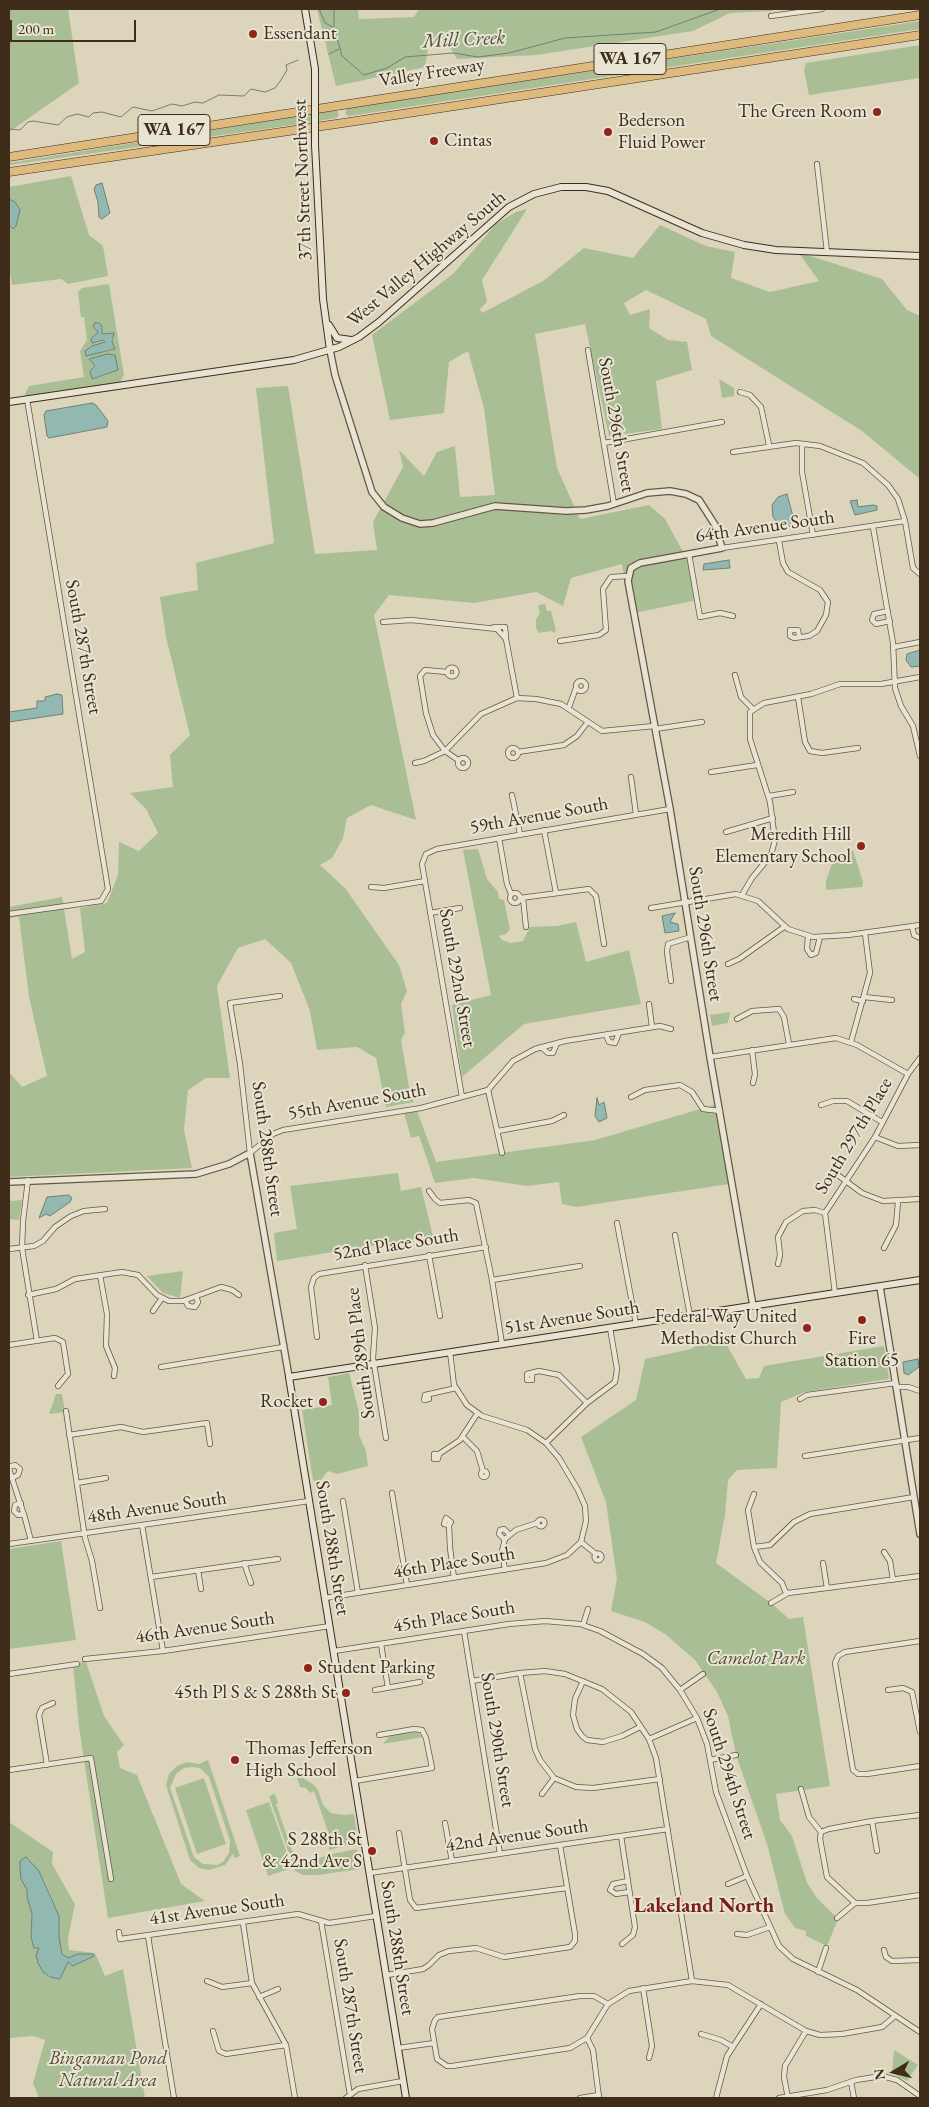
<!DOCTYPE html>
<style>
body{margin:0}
#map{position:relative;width:929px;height:2107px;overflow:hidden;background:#dcd5bb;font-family:"EB Garamond",serif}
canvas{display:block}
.frame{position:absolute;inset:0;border:10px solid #402d19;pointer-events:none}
.north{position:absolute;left:869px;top:2047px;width:50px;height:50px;-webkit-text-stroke:4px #e8e4d3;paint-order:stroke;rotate:261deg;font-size:14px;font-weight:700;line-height:20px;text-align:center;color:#402d19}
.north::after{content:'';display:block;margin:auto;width:18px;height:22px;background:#402d19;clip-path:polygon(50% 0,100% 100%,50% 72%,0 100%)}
.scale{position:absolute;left:10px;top:20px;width:126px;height:22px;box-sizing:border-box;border:2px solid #402d19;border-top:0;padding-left:6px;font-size:15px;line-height:18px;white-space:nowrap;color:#402d19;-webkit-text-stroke:4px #e8e4d3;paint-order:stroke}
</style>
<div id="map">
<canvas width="929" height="2107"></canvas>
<div class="frame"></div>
<div class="north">N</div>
<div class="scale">200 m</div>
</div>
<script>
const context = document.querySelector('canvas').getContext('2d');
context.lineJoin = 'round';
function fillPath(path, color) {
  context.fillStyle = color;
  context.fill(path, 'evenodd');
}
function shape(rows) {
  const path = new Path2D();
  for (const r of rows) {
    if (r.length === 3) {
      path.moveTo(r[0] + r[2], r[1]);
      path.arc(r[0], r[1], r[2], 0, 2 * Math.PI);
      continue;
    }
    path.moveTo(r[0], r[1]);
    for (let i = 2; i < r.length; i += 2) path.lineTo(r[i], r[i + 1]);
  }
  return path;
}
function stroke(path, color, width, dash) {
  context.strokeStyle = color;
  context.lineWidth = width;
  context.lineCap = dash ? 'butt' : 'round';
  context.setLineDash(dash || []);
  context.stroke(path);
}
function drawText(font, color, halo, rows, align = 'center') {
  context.font = font + ' "EB Garamond",serif';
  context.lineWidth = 4;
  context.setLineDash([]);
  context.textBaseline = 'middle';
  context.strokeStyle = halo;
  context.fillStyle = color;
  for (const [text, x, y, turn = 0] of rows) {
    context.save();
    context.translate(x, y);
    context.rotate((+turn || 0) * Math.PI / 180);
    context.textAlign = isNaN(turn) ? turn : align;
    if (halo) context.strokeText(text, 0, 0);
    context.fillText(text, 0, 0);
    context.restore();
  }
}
fillPath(shape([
 [9,9,68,9,79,83,9,132],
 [317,9,358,9,359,19,414,17,419,9,777,9,771,11,730,13,693,31,536,55,457,59,450,47,428,49,425,67,336,86],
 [920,21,920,29,362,114,348,116,345,113,347,108],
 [920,45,920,78,809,95,804,70,806,63],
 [337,110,339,116,336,118,307,123,9,165,9,163],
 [71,176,89,235,103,246,108,276,68,284,61,279,12,285,9,265,9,187],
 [527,209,482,280,487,302,480,309,482,313,543,281,584,248,633,258,660,225,706,246,735,252,731,278,770,292,819,281,798,252,882,279,907,310,920,316,920,479,862,431,711,336,706,319,646,290,624,303,630,315,650,309,649,328,668,340,687,342,692,370,656,381,662,429,609,436,585,324,535,334,557,468,580,519,649,505,665,519,681,548,686,554,689,554,697,600,630,614,622,564,571,578,563,606,536,592,474,603,389,595,374,615,416,820,371,805,347,818,343,838,332,858,320,865,345,888,399,965,407,991,401,1004,405,1033,401,1040,409,1087,414,1102,386,1107,376,1058,357,1047,317,1050,310,1011,291,963,265,939,238,948,217,986,230,1078,206,1078,188,1090,184,1130,192,1168,9,1177,9,1072,22,1087,47,1076,29,997,19,917,9,918,9,907,62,897,72,959,85,952,80,908,107,903,118,875,119,842,139,851,158,833,146,809,130,793,173,787,170,755,190,735,166,637,160,597,198,590,196,563,274,543,256,388,288,386,315,554,377,550,373,522,403,467,399,450,424,476,437,452,455,446,460,497,495,495,484,408,468,351,449,362,444,413,390,420,372,335,453,274,496,224,516,212],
 [109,284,124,375,120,383,24,396,29,386,84,377,80,351,87,340,84,317,81,317,78,292,82,288],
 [97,328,102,333,109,333,114,337,111,351,93,353,99,344,105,342,103,340,92,343,91,339,98,333],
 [92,358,109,374,92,379,90,371,95,366,89,359],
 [719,379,734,388,734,396,722,398],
 [545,604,547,611,551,611,556,630,554,633,551,631,539,633,536,628,536,619,540,614,538,605],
 [478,849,487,879,498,892,499,899,504,900,510,929,506,934,499,936,502,940,510,943,523,941,530,927,557,926,576,922,586,962,629,950,641,1004,524,1024,462,1077,452,1005,491,995,463,850],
 [853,850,863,882,862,887,826,890,826,881,831,866,836,859],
 [730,1012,728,1023,712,1026,710,1015],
 [714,1105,729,1184,576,1207,562,1204,559,1182,527,1186,474,1178,435,1183,419,1136,411,1138,404,1113,417,1111,436,1162,595,1140],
 [398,1173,401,1191,421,1187,433,1236,277,1261,274,1233,297,1229,290,1186],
 [9,1196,11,1201,22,1200,19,1220,9,1219],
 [183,1271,180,1298,163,1293,147,1276],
 [725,1342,746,1379,759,1378,764,1366,884,1346,889,1379,805,1392,781,1402,777,1468,737,1470,728,1480,725,1515,716,1563,771,1603,789,1619,803,1617,830,1786,776,1794,780,1820,792,1836,807,1883,817,1898,838,1919,827,1946,806,1936,806,1931,795,1928,785,1914,767,1844,736,1755,728,1716,717,1692,695,1660,665,1634,645,1622,611,1611,617,1579,606,1502,581,1437,636,1400,645,1359,691,1349,696,1346],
 [349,1373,359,1412,359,1435,366,1451,368,1466,337,1474,328,1471,318,1483,313,1480,302,1410,332,1405,328,1377],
 [56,1394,62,1394,65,1412,49,1414],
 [61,1541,76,1640,9,1649,9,1549],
 [85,1659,104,1716,124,1745,117,1752,120,1768,137,1775,181,1884,205,1901,108,1918,79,1727,73,1665,79,1664],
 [417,1732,423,1737,383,1744,390,1735],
 [208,1760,240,1856,235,1858,233,1854,225,1865,209,1870,199,1868,190,1860,166,1785,169,1774,177,1766,187,1762,199,1764],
 [193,1767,200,1768,209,1777,230,1841,229,1853,223,1862,217,1865,203,1864,194,1857,170,1788,176,1774,184,1768],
 [296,1774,313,1784,318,1790,323,1805,331,1813,344,1815,354,1814,358,1842,329,1850,329,1847,333,1846,314,1791,310,1793,306,1788,300,1787],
 [204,1778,226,1844,197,1854,175,1788],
 [275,1794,278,1803,276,1804,295,1859,298,1858,305,1863,332,1854,357,1849,360,1869,318,1875,303,1875,295,1871,269,1796],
 [269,1802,292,1868,268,1876,246,1810],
 [9,1822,53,1852,52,1864,75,1904,68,1938,69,1950,95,1953,105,1976,123,1969,145,2098,39,2098,33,2083,45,2040,33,2036,10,2038,9,2043],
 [44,1880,59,1916,59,1936,62,1954,68,1958,78,1954,94,1955,74,1966,68,1962,60,1979,49,1977,43,1972,39,1947,34,1948,31,1937,32,1914,27,1897,27,1890],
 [894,2050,918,2065,907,2081,892,2073]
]), '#aabe96');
const water = shape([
 [102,183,110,213,102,219,99,217,98,202,94,189,96,185,102,183],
 [9,199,15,202,20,210,16,226,13,229,9,225,9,199],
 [95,323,99,323,102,326,102,334,114,333,112,342,115,349,86,356,85,351,92,346,105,342,103,340,92,343,91,339,98,332,93,326,95,323],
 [107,354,115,355,118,370,92,379,90,371,95,366,89,359,107,354],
 [92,403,96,405,108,421,107,427,49,438,47,436,44,415,46,411,92,403],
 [787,494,795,524,783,529,773,517,772,505,778,497,787,494],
 [857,500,858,507,873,505,877,506,877,510,855,515,850,501,857,500],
 [729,560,730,568,703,570,704,564,729,560],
 [920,650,920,666,911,667,906,660,907,654,920,650],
 [57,694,62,695,63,714,9,722,9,712,37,708,37,701,45,701,45,697,57,694],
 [675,913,670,922,678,924,679,931,665,933,662,916,675,913],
 [597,1098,599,1105,604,1102,607,1118,599,1122,595,1116,597,1098],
 [69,1195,72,1198,70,1202,50,1216,46,1214,39,1218,47,1197,69,1195],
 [918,1359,919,1367,908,1375,904,1373,903,1362,918,1359],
 [26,1857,39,1871,59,1916,59,1936,62,1954,68,1958,78,1954,93,1954,94,1956,73,1966,68,1962,60,1979,50,1977,43,1972,38,1963,36,1955,39,1948,34,1948,31,1937,32,1914,27,1897,27,1890,21,1879,20,1868,20,1861,26,1857]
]);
fillPath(water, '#92b8b2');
stroke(water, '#718075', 1);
stroke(shape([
 [319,9,325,23,333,27],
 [334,9,334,27,342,56,364,75,387,68,405,57,453,53,478,57,509,53,565,38,656,32,720,9],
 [329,54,339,49],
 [9,129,20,130,28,122,33,121,58,125,67,117,77,114,89,117,93,113,102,112,121,117,133,107,152,111,172,104,182,106,195,102,203,103,219,95,244,96,251,89,265,92,275,88,281,80,287,70,286,65,298,60]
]), '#718075', 1);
const minor = shape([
 [771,16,822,9],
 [817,164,827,252],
 [588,350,614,504],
 [740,392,750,395,761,407,769,445],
 [604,443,722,422],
 [802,444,802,472,813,535],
 [733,452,796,443,820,446,863,463,888,485,898,499,905,521,913,568,920,574],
 [873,527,893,643,895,688,901,706,913,726,920,756],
 [779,541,783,563,788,572,820,590,828,602,826,615,817,631,809,636,794,638,790,636,790,630,798,630,799,636],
 [722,548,905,521],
 [689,554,700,617,720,613,733,616],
 [888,611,874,614,872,620,876,624,890,621],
 [383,622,411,620,497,629,506,639,517,698],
 [494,627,505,627,506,637],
 [560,641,599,635,606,630,603,589,611,577,628,576],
 [894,647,920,642],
 [452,672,4.5],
 [447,672,425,670,420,676,426,713,433,735,445,751,458,760],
 [735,675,741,697,753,709],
 [581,686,5],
 [798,697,805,742,810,751,822,753,858,748],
 [569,707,576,688],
 [655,729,702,722],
 [513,753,5],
 [518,752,564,745,577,736,587,723],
 [463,763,5],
 [415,763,424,761,445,751,481,714,517,698,536,699,561,704,602,731,654,726],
 [711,772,757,765],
 [631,777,636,814],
 [512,795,520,834],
 [769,796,793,792],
 [544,830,556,893],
 [726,832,773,818],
 [499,838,507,884,511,894],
 [371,887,384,888,425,881],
 [515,898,5],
 [742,895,752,878,771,855,775,840,770,802,750,739,750,712,764,703,811,694,840,684,881,684,920,677],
 [520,898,589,889,596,896,604,944],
 [523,898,526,927],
 [651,908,736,894,758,901,788,929,813,937,848,935,920,925],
 [430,913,460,908],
 [9,914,101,901,108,889,27,399],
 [912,926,914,935,920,938],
 [808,936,807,949,811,955,816,953,820,937],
 [728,964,739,959,784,927],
 [671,981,667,952,668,944,691,937],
 [864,997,892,1000],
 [854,999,863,1001],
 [649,1004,652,1027],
 [737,1019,752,1011,779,1009,784,1017,789,1044],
 [606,1035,609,1042,615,1043,619,1033],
 [851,1042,870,973,865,933],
 [541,1047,548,1053,553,1053,557,1043],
 [752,1050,755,1074,753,1083],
 [710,1057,836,1038,857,1045,908,1074],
 [488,1090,502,1153],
 [462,1097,422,864,426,854,437,849,670,809],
 [631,1097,645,1090,680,1085,692,1092,703,1109,720,1111],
 [821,1105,833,1101,847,1101,882,1122],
 [498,1131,552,1121,564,1115],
 [875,1137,898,1146,920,1145],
 [250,1153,273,1134,283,1130,421,1108,488,1090,513,1061,535,1049,565,1041,660,1026,671,1029],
 [250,1153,240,1064,230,1003,280,996],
 [835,1173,862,1193,883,1201,920,1199],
 [28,1180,23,1221,22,1248,37,1341],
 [429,1191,435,1199,440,1203,469,1200,476,1203,492,1280,502,1344],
 [617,1223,636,1324],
 [675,1235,690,1316],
 [884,1248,896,1225,898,1202],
 [9,1249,34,1246,43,1241,55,1227,71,1216,84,1211,105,1209],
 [429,1255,440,1316],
 [778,1264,780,1255,778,1237,786,1222,803,1211,815,1210,825,1213],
 [365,1265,375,1328,373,1358,386,1438],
 [100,1275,107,1314,106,1346,115,1368,114,1376],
 [492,1280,580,1266],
 [835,1293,825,1213,875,1137,908,1074,920,1058],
 [28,1295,56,1289,75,1279,122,1272,138,1275,157,1295,169,1301,183,1301,221,1287,232,1290,239,1295],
 [185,1300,188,1306,195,1307,198,1302,196,1296],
 [153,1311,162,1298],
 [317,1337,311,1287,314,1278,319,1274,486,1247],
 [9,1345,55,1338,63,1342,68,1374,58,1386],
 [450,1352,454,1385,467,1405,482,1416,527,1430,546,1443,559,1458,578,1490,585,1506,586,1521,581,1542,596,1554],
 [161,1367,283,1347],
 [532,1374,532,1380,527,1380,527,1374,539,1371,559,1375,587,1403],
 [896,1387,908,1387,920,1391],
 [428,1395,429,1399,424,1400,425,1395,456,1388],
 [800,1399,807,1395,896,1383],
 [66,1411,85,1538,92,1561,100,1608],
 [69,1435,121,1427,143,1432,207,1423,210,1444],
 [463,1437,477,1451,483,1471],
 [546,1443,587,1403,615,1382,617,1369,610,1328],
 [439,1454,438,1459,434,1459,434,1454,439,1454,460,1440,477,1414],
 [805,1456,920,1438],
 [9,1467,15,1465,20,1469,18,1475,12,1478],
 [9,1469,25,1518,31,1541],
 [484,1474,3],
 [77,1483,106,1478],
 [392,1493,407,1585],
 [754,1494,748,1510,754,1547,760,1562,782,1583,785,1591,788,1593],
 [343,1501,358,1593],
 [21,1503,15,1505,14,1511,18,1515,24,1514],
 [541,1523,3.5],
 [142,1525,163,1651],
 [449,1525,444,1524,446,1518,451,1522,449,1525,450,1548,454,1578],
 [505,1540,499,1534,500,1530,504,1529,509,1534],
 [9,1544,309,1501],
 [754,1547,770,1545,794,1522,810,1514,914,1497],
 [884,1552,890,1561,893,1580],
 [598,1557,3.5],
 [244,1563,251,1583],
 [823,1563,827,1588],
 [198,1570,201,1589],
 [505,1570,502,1551,505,1539,516,1530,537,1523],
 [151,1577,278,1559],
 [325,1598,546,1563,567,1555,581,1542],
 [771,1603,788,1593,920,1576],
 [583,1625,588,1609],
 [464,1631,500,1854],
 [920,1641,845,1652,838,1656,835,1663,853,1770,858,1774,867,1774,920,1766],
 [381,1644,388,1688],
 [334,1651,509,1624,545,1621,580,1624,600,1631,643,1654,662,1668,680,1690,697,1718,707,1744,716,1792,747,1876,779,1946,793,1959,857,1990,920,2032],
 [85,1659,163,1651,330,1626],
 [520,1673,535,1749,540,1760,554,1778,576,1787,593,1788,660,1779],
 [9,1674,77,1664],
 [472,1681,520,1673,545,1671,565,1674,602,1689,631,1712,649,1739,656,1758,692,1981],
 [583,1681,575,1699,573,1715,577,1729,582,1736,587,1740,603,1742,622,1736,640,1727],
 [375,1690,420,1682],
 [680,1690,703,1674],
 [888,1690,903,1688,912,1692,920,1732],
 [649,1739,697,1718],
 [710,1760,736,1755],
 [47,1765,39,1715,42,1708,53,1703],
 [9,1770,91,1758,111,1879],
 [355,1781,432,1768,426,1738,422,1730,414,1729,379,1735],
 [801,1789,809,1817,821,1832,820,1839,827,1877,855,1903],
 [542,1794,554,1778],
 [872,1821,877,1851],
 [445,1823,452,1861],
 [821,1832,829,1829,872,1821,920,1815],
 [399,1833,410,1900,416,1908,567,1888],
 [621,1836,635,1927,633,1935,622,1944],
 [370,1873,668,1829],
 [628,1881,613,1884,610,1890,616,1894,629,1892],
 [728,1884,747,1876],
 [837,1918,855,1903,867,1903,920,1895],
 [321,1921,350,2095],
 [243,1923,252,1983,286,2045,295,2098],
 [119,1932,120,1939,298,1914,329,1923,376,1916],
 [737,1934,747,1935,770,1927],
 [148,1936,174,2098],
 [884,1950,886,1957,892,1961,920,1960],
 [818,1972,826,1948],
 [387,1975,423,1969,429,1965,439,1955,449,1951,476,1948,504,1957,570,1947,575,1941,575,1934,560,1845],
 [207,1981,222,1987,252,1983],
 [643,1988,652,2046,649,2058],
 [259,1997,278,1989],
 [608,2004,587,2038,570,2048,452,2066,447,2066,437,2059,432,2029,435,2020,438,2017,580,1996,594,1996,608,2004,629,1991,692,1981,728,1985,806,2031,820,2035,842,2034,882,2027,895,2016],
 [213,2031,219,2051,226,2054,286,2045],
 [701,2034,721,2040,733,2047],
 [587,2038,593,2050,599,2098],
 [398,2048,434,2043],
 [851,2082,854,2098],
 [346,2098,358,2089,403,2081],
 [580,2098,599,2095],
 [716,2098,727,2056,761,2004],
 [779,2098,827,2090,856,2080,882,2076,897,2080,920,2096],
 [788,2098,784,2077,785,2066,806,2031]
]);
const tertiary = shape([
 [330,350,335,375,372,492,384,507,402,518,420,524,433,523,495,506,566,511,586,510,608,506,647,493,670,491,686,494,699,500,715,525,722,548,640,563,631,568,628,581,670,809,710,1057,753,1306],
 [9,1182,196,1174,229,1164,250,1153,289,1377],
 [880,1287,920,1534]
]);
const secondary = shape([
 [305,9,315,69,315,92],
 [315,145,323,299,330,350],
 [329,325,337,338,351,340],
 [9,402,294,360,339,347,359,337,379,322,509,207,534,194,561,187,586,187,608,191,702,233,744,245,776,250,920,256],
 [406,2098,289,1377,920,1280]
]);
const motorway = shape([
 [9,157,920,15],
 [9,172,343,123,920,35]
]);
stroke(minor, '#675742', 6);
stroke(tertiary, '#675742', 8);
stroke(secondary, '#402d19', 8);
stroke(motorway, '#402d19', 9);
stroke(minor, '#e8e4d3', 4.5);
stroke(tertiary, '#e8e4d3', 5.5);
stroke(secondary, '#e8e4d3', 6);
stroke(motorway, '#deba7e', 8);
const secondaryBridge = shape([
 [315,145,315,92]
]);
stroke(secondaryBridge, '#402d19', 8, []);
stroke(secondaryBridge, '#e8e4d3', 6);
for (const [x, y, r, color] of [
 [253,34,5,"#8f2418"],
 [877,112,5,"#8f2418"],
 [608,132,5,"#8f2418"],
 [434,141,5,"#8f2418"],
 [861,846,5,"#8f2418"],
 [862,1320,5,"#8f2418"],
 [807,1328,5,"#8f2418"],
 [323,1402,5,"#8f2418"],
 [308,1668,5,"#8f2418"],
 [346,1693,5,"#8f2418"],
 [235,1760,5,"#8f2418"],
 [372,1851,5,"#8f2418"]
]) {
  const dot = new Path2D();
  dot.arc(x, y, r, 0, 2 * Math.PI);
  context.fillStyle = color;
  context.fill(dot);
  stroke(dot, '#e8e4d3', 2);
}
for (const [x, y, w] of [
 [630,59,72],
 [174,130,72]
]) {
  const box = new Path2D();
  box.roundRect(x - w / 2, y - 15.5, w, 31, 4);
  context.fillStyle = '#e8e4d3';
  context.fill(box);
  stroke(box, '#402d19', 1);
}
drawText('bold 18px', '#402d19', null, [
 ["WA 167",630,59],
 ["WA 167",174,130]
]);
drawText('19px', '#402d19', '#e8e4d3', [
 ["Essendant",263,34,"left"],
 ["The Green Room",867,112],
 ["Bederson",618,121,"left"],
 ["Fluid Power",618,143,"left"],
 ["Cintas",444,141,"left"],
 ["Meredith Hill",851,835],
 ["Elementary School",851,857],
 ["Federal Way United",797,1317],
 ["Methodist Church",797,1339],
 ["Fire",862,1339,"center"],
 ["Station 65",862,1361,"center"],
 ["Rocket",313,1402],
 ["Student Parking",318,1668,"left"],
 ["45th Pl S & S 288th St",336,1693],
 ["Thomas Jefferson",245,1749,"left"],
 ["High School",245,1771,"left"],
 ["S 288th St",362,1840],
 ["& 42nd Ave S",362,1862]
], 'right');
drawText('19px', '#402d19', '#e8e4d3', [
 ["Valley Freeway",432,73,-9],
 ["37th Street Northwest",303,180,-92],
 ["West Valley Highway South",427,259,-40],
 ["South 296th Street",616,425,80],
 ["64th Avenue South",765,527,-8],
 ["South 287th Street",83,647,80],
 ["59th Avenue South",539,816,-10],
 ["South 296th Street",705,934,81],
 ["South 292nd Street",457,978,80],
 ["55th Avenue South",357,1102,-10],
 ["South 297th Place",854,1136,-59],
 ["South 288th Street",267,1149,82],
 ["52nd Place South",396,1245,-9],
 ["51st Avenue South",572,1318,-9],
 ["South 289th Place",361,1353,-97],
 ["48th Avenue South",157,1508,-8],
 ["South 288th Street",332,1548,81],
 ["46th Place South",454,1563,-9],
 ["45th Place South",454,1617,-9],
 ["46th Avenue South",205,1628,-8],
 ["South 290th Street",497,1740,81],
 ["South 294th Street",729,1774,72],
 ["42nd Avenue South",517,1836,-8],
 ["41st Avenue South",217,1910,-8],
 ["South 288th Street",397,1948,81],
 ["South 287th Street",350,2006,81]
]);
drawText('italic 19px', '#554a32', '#e8e4d3', [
 ["Camelot Park",756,1659],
 ["Bingaman Pond",108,2059],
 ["Natural Area",108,2081]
]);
drawText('italic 20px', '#504938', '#e8e4d3', [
 ["Mill Creek",464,40,-3]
]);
drawText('bold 21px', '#7a1f14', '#e8e4d3', [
 ["Lakeland North",704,1906]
]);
</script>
